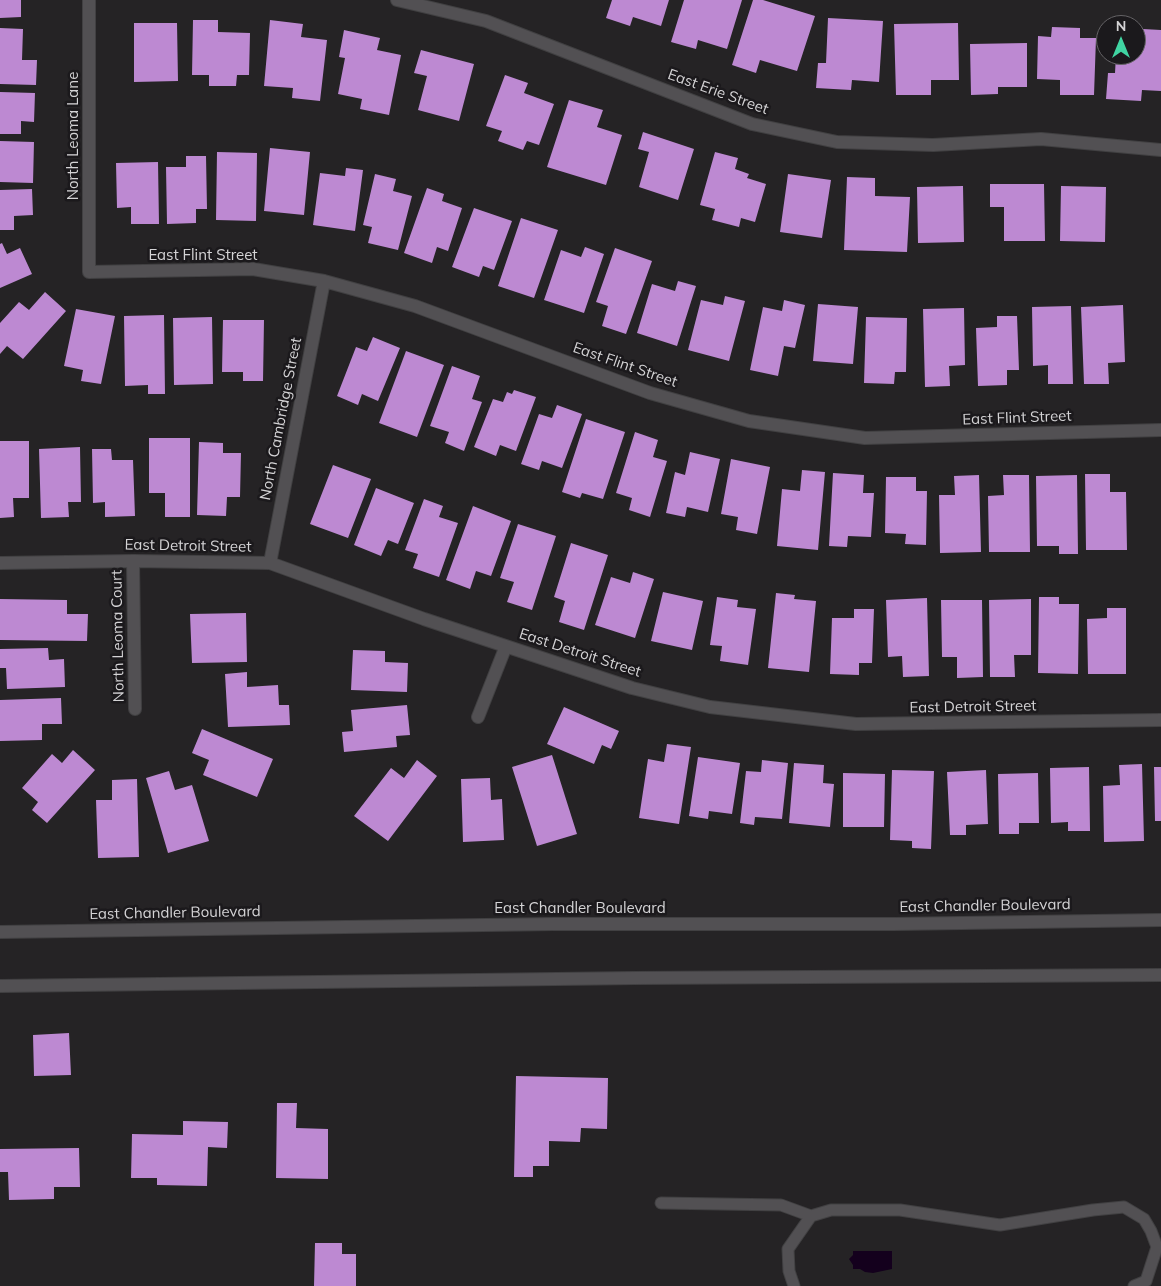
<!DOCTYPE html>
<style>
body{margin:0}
#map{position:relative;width:1161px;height:1286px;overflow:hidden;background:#252325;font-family:Mulish,sans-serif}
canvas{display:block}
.north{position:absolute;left:1096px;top:15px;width:50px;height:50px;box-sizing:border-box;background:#1b191c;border:1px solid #656366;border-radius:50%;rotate:0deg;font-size:14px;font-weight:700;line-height:20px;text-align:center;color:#d4d3d5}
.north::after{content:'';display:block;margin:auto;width:18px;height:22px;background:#40d4a2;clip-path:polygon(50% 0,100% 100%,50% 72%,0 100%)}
</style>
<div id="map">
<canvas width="1161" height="1286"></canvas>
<div class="north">N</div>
</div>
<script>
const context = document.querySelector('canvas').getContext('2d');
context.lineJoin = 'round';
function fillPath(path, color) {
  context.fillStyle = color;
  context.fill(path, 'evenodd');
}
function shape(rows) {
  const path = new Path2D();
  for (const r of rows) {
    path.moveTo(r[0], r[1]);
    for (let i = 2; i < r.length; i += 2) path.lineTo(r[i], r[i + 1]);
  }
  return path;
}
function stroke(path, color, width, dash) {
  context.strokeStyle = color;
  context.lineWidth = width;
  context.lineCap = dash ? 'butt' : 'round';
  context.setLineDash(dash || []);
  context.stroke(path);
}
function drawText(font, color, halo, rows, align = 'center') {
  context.font = font + ' Mulish,sans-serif';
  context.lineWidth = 5;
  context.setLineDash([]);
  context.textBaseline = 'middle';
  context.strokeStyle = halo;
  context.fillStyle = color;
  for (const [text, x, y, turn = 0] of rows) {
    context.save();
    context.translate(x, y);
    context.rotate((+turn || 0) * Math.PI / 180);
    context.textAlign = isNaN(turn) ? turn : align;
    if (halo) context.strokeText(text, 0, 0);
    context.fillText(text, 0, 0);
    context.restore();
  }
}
fillPath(shape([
 [853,1251,892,1251,892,1269,873,1273,865,1272,860,1269,853,1269,853,1265,849,1259,853,1255]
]), '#14001d');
fillPath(shape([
 [0,0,21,0,21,17,0,18],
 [612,0,669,0,661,26,633,17,630,26,606,18],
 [684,0,742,0,727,49,698,40,696,49,671,42],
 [753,0,763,0,815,16,797,71,760,60,756,73,732,65],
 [828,18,883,21,879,82,852,80,851,90,816,88,818,63,826,63],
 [193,20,218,20,218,32,250,33,249,75,237,75,236,86,209,86,209,75,192,75],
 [270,20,303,24,301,37,327,40,320,101,292,98,293,88,264,86],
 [134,23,177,23,178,81,134,82],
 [958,23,959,80,931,80,931,95,896,95,894,24],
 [1052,27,1080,28,1080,38,1096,38,1094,95,1060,95,1060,80,1037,79,1038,36,1051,37],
 [0,28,23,29,22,60,37,60,36,85,0,84],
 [1143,29,1161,30,1161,91,1142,90,1141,101,1106,99,1108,73,1115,73,1116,55,1136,55,1136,37,1143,37],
 [344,30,380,38,377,50,401,55,389,115,360,109,362,99,338,94,345,58,339,57],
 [1027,43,1027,87,998,87,998,94,971,95,970,44],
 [421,50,474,64,459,121,418,110,427,76,414,73],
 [505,75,528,83,524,93,554,104,539,145,527,141,523,150,498,141,502,131,486,126],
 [0,92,35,93,34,122,21,121,21,134,0,134],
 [569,100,603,110,597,127,622,135,606,185,547,167],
 [643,132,694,149,678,200,639,187,649,152,638,149],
 [0,141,34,142,33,183,0,182],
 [270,148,310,152,304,215,264,211],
 [217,152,257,153,256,221,216,220],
 [715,152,738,158,735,169,749,174,747,178,766,184,755,222,741,218,739,227,712,220,715,209,700,205],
 [186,156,206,156,207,209,196,209,196,223,167,224,166,167,186,167],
 [158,162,159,224,131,224,131,207,117,208,116,163],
 [346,168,363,170,355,231,313,225,320,173,345,176],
 [375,174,396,179,393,191,412,196,398,250,368,243,372,227,363,225],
 [788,174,831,180,822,238,780,232],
 [847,177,875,178,875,196,910,197,907,252,844,250],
 [990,184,1044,184,1045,241,1004,241,1004,207,990,207],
 [963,186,964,242,918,243,917,187],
 [1061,186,1106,187,1105,242,1060,241],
 [427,188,444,194,442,201,462,208,448,251,437,247,432,263,404,253],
 [32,189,33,215,14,216,14,230,0,230,0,190],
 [474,208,512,221,494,270,483,266,479,277,452,267],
 [521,218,558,230,534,298,498,286],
 [2,243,7,254,20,248,32,274,0,288,0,244],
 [585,247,604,254,584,313,544,300,561,250,581,257],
 [615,248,652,261,626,334,602,326,608,306,596,302],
 [678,281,696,286,677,346,637,333,652,284,675,291],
 [45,292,66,311,23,359,7,346,0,354,0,323,19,302,29,310],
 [725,296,745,301,729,361,688,350,701,300,723,305],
 [784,300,805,305,795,348,784,346,778,376,750,370,763,307,782,311],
 [818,304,858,307,853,364,813,361],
 [1123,305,1125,362,1108,363,1109,384,1084,384,1081,307],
 [1071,306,1073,384,1048,384,1048,365,1033,366,1032,307],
 [964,308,965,365,949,366,950,386,925,387,923,309],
 [76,309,115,316,101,384,81,381,83,370,64,366],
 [164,315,165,394,148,394,148,385,125,386,124,316],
 [997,316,1017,316,1019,370,1007,370,1007,385,978,386,976,328,997,327],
 [212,317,213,384,174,385,173,318],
 [866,317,907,318,906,372,895,372,894,384,864,383],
 [223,320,264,320,263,381,243,381,243,372,222,372],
 [373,337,400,348,378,401,362,394,358,405,337,396,356,347,367,351],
 [406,351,444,365,417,437,379,423],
 [452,366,480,376,472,399,482,402,464,451,445,443,449,432,430,426],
 [514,390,536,397,516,451,500,445,496,456,474,447,493,399,503,402,507,392,512,394],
 [557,405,582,414,562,468,542,461,539,470,521,464,539,414,552,418],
 [586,419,625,432,603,499,582,493,580,498,562,492],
 [635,432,658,440,653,457,667,461,650,517,629,510,632,498,616,493],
 [149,438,190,438,190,517,165,517,165,493,149,493],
 [0,441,29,441,29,498,13,498,14,517,0,518],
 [199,442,223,443,223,453,241,453,240,497,227,497,226,516,197,515],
 [80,447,81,502,68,502,69,517,41,518,39,449],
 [92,449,111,449,112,460,133,460,135,516,105,517,105,502,93,503],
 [690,452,720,459,708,512,687,507,685,517,666,513,675,472,685,475],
 [731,459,770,467,757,534,736,530,738,517,721,514],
 [333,465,371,479,348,538,310,524],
 [802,470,825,472,818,550,777,546,782,489,800,491],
 [833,473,864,475,863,493,874,493,871,537,848,536,847,547,829,546],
 [1085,474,1110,474,1110,492,1126,492,1127,550,1086,550],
 [979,475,981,552,940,553,939,495,955,495,954,476],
 [1003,475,1029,475,1030,552,989,552,988,496,1004,495],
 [1077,475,1078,554,1059,554,1059,546,1037,546,1036,476],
 [886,477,916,477,916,491,927,491,926,545,905,544,906,534,885,533],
 [376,488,414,503,398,544,388,540,381,556,354,545],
 [424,499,443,506,439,517,458,523,439,577,413,568,418,554,405,550],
 [473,506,511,521,491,576,476,571,470,589,446,580],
 [518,524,556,536,532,610,507,602,514,582,500,578],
 [571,543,608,555,584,630,559,622,565,601,554,597],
 [633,572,654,579,635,638,595,625,611,577,630,583],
 [663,592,703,601,692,650,651,641],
 [776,593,795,595,794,599,816,601,809,672,768,668],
 [717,597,738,600,737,607,756,609,748,665,720,661,722,646,710,645],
 [1039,597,1059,597,1059,604,1079,604,1078,674,1038,673],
 [927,598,929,676,903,677,902,656,888,657,886,600],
 [0,599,67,600,67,614,88,614,87,641,0,640],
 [1031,599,1031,655,1014,655,1015,677,990,677,989,600],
 [941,600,982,600,983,677,957,678,957,657,942,657],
 [1107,608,1126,608,1126,674,1088,674,1087,619,1107,618],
 [854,609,874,609,872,663,859,663,859,675,830,674,832,618,854,618],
 [246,613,247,662,192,663,190,614],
 [48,648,49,660,64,659,65,687,7,689,6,668,0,668,0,649],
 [353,650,385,651,385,662,408,663,407,692,351,690],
 [247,672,247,687,278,685,279,705,289,705,290,725,228,727,225,674],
 [61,698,62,724,42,724,42,740,0,741,0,700],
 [407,705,410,735,396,736,397,747,344,752,342,732,353,731,351,710],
 [564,707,619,731,611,749,602,745,594,764,547,744],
 [202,729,273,759,257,797,203,775,209,760,192,753],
 [667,744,691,747,679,824,639,818,648,759,664,762],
 [73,750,95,770,47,823,32,810,38,802,22,788,52,754,62,763],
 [552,755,577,834,537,846,512,767],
 [698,757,740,763,732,814,709,811,708,819,689,816],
 [417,760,437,776,388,841,354,816,391,768,404,778],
 [762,760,788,763,782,819,755,817,754,825,740,823,746,771,761,772],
 [794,763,824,765,823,783,834,784,830,827,789,823],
 [1142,764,1144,841,1104,842,1103,786,1120,785,1119,765],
 [1089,767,1090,831,1068,831,1068,822,1051,823,1050,768],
 [1154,767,1161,767,1161,821,1155,821],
 [892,770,934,771,931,849,912,848,912,841,890,840],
 [986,770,988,824,966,825,966,835,950,835,947,772],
 [169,771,175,790,192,785,209,841,168,853,146,778],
 [843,773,885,774,884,827,843,827],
 [1038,773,1039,823,1019,823,1019,834,999,834,998,774],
 [490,778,491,800,502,799,504,840,463,842,461,779],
 [137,779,139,857,98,858,96,800,112,800,112,780],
 [69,1033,71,1075,34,1076,33,1035],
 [516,1076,608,1078,607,1129,581,1128,580,1142,549,1141,549,1166,533,1166,533,1177,514,1177],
 [277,1103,297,1103,296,1128,328,1129,328,1179,276,1178],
 [183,1121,228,1122,227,1148,208,1147,207,1186,157,1185,157,1178,131,1178,132,1134,183,1135],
 [79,1148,80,1187,54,1187,54,1199,9,1200,8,1172,0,1172,0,1149],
 [315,1243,342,1243,342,1254,356,1254,356,1286,314,1286]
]), '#bd89d2');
const lane = shape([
 [661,1203,781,1205,811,1216],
 [794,1286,789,1271,788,1249,811,1216,831,1210,900,1210,1000,1225,1093,1210,1124,1207,1144,1219,1151,1231,1157,1247,1146,1281,1134,1286]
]);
const street = shape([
 [89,0,89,272,253,269,324,281,415,306,650,393,749,421,865,438,1161,430],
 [397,0,486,21,752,124,837,142,933,145,1041,139,1161,150],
 [133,561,135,709],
 [0,563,133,561,270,563,424,619,632,688,710,707,856,724,1161,720],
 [270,563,324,281],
 [478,717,506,646]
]);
const secondary = shape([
 [0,932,553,924,895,924,1161,920],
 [0,986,635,978,1161,975]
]);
stroke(lane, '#414042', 13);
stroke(street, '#414042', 14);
stroke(secondary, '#414042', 14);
stroke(lane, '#525053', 11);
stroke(street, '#525053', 12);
stroke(secondary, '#525053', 12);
drawText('15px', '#d4d3d5', '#1b191c', [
 ["East Erie Street",718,92,20],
 ["North Leoma Lane",73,136,-90],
 ["East Flint Street",203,255],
 ["East Flint Street",625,365,19],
 ["East Flint Street",1017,418,-2],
 ["North Cambridge Street",281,419,-79],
 ["East Detroit Street",188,546,1],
 ["North Leoma Court",118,636,-91],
 ["East Detroit Street",580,653,18],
 ["East Detroit Street",973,707,-1],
 ["East Chandler Boulevard",985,906,-1],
 ["East Chandler Boulevard",580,908],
 ["East Chandler Boulevard",175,913,-1]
]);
</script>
